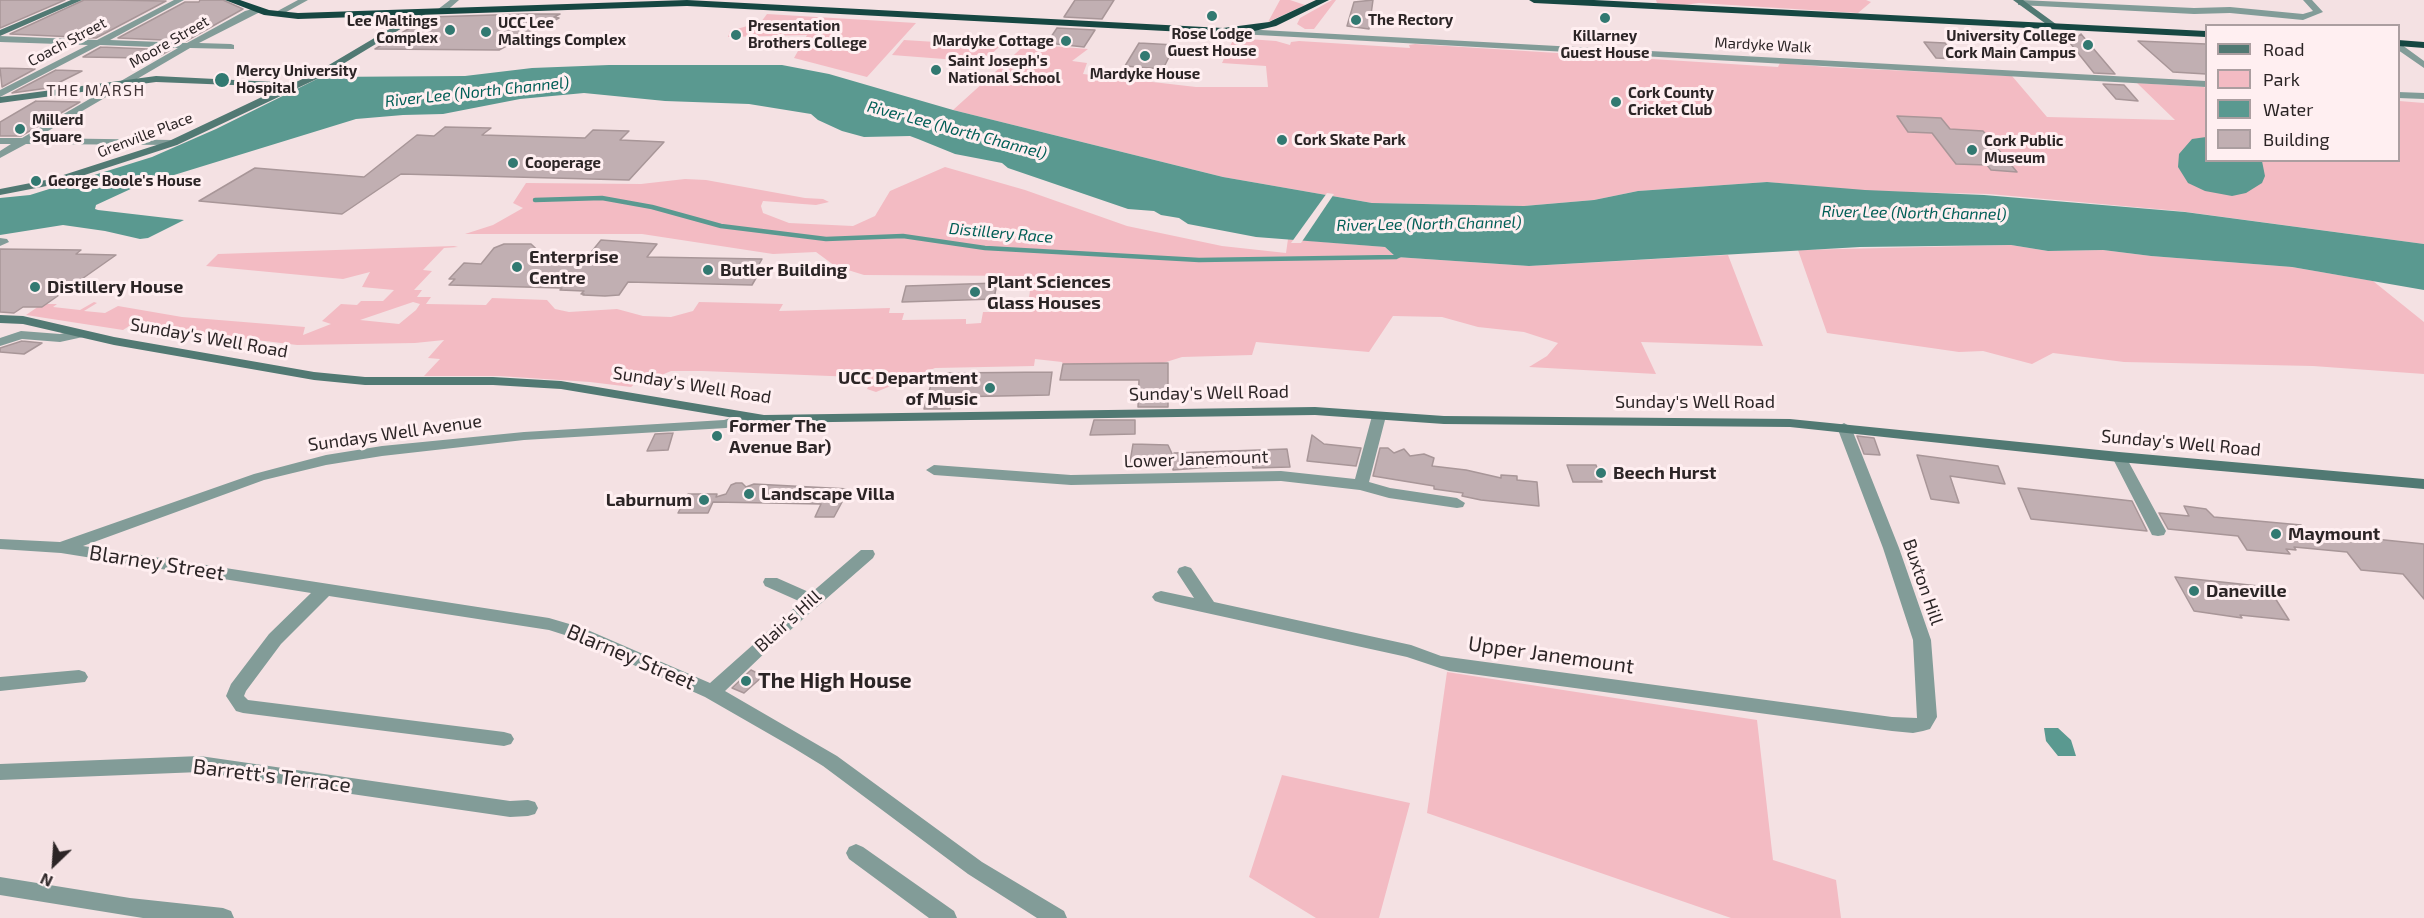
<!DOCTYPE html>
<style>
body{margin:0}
#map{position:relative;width:2424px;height:918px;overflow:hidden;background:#f4e1e3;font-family:"Exo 2",sans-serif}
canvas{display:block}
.legend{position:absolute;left:2205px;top:24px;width:195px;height:138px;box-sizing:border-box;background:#ffeff1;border:2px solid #ab9ea0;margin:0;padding:8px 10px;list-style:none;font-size:18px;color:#2c2526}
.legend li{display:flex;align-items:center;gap:12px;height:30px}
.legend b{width:30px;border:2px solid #ab9ea0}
.north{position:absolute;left:24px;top:834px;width:60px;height:60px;-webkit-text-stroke:4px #ffeff1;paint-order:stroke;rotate:205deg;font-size:16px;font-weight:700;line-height:24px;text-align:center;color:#2c2526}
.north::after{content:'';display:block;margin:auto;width:21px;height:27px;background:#2c2526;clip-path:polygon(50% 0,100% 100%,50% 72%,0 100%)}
</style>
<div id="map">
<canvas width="2424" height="918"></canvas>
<ul class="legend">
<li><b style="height:8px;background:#517973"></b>Road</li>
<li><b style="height:16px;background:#f3bbc3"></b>Park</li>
<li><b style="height:16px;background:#5a9990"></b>Water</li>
<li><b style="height:16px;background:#c1afb2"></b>Building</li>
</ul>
<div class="north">N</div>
</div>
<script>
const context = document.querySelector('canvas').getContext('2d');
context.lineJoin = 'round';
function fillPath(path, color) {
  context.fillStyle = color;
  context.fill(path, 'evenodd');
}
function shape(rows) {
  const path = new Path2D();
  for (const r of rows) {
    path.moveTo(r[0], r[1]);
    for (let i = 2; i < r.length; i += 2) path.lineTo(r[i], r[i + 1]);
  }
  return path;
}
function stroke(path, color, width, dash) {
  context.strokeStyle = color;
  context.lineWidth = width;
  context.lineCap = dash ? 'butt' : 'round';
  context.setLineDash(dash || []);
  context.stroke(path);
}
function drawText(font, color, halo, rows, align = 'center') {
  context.font = font + ' "Exo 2",sans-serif';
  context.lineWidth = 6;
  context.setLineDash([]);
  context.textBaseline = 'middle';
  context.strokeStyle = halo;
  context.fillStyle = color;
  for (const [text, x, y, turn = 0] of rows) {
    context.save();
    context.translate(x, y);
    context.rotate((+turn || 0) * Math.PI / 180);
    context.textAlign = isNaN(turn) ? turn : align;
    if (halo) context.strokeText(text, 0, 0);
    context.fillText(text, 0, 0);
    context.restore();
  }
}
fillPath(shape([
 [1280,0,1290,0,1305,5,1268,22],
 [1332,0,1336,0,1314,29,1305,29,1297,24,1300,18],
 [1656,0,1866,0,1871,2,1858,13,1699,3,1684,5,1657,3],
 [767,14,916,23,867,77,794,58,807,35,728,37,730,31,761,22],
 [1234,38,1276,41,1290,45,1291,42,1299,41,1410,48,1409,45,1415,44,1778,67,1780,63,1826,67,2012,76,2047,117,2175,120,2137,83,2204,87,2206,89,2206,160,2398,160,2399,101,2424,103,2424,244,2179,211,1989,194,1866,191,1767,182,1638,191,1594,200,1524,206,1372,203,1223,177,953,110,1026,44,1088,49,1072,61,1087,63,1083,74,1196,87,1268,87,1266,66,1222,63],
 [904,40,1000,46,983,62,892,55],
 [945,167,1025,190,1127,226,1222,246,1286,253,1288,239,1385,247,1396,257,1529,266,1728,255,1763,346,1641,342,1656,374,1529,367,1547,356,1558,343,1524,332,1478,327,1442,317,1393,316,1369,352,1256,342,1252,355,1182,357,1163,363,1063,364,1062,362,1035,359,1034,366,935,368,876,392,867,389,870,383,856,377,702,371,671,371,650,380,638,381,631,387,590,382,499,376,424,376,440,359,428,358,444,340,415,343,297,345,184,331,135,331,144,324,134,323,123,330,26,315,42,304,57,304,53,307,80,310,94,302,97,303,84,311,105,313,118,306,182,317,305,327,303,335,331,324,322,321,341,304,357,305,361,301,383,301,394,290,362,287,370,272,343,279,206,266,218,254,454,246,458,247,444,248,423,270,432,271,414,290,422,290,417,297,431,297,426,304,486,305,492,298,547,300,555,309,569,312,617,309,643,316,671,317,693,311,699,302,783,304,779,311,890,308,889,313,904,313,902,320,966,319,966,324,981,323,983,312,1027,312,1032,276,864,275,835,266,816,252,773,254,642,234,465,234,493,225,523,208,513,203,526,183,641,184,685,179,706,180,805,198,823,199,829,202,816,205,763,201,761,206,763,213,789,223,853,226,875,216,890,191],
 [413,302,420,304,416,310,399,324,360,320],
 [2011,245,2048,251,2103,250,2151,256,2292,267,2373,281,2424,322,2424,374,2313,366,2124,362,2053,353,2032,364,1983,351,1959,352,1827,333,1798,250],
 [1447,672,1757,720,1773,860,1836,880,1841,918,1731,918,1427,813],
 [1282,775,1410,803,1379,918,1316,918,1249,877]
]), '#f3bbc3');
fillPath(shape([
 [609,65,782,65,829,74,953,110,1223,177,1372,203,1524,206,1594,200,1638,191,1767,182,1865,190,1984,195,2185,212,2424,244,2424,290,2292,267,2151,256,2103,250,2048,251,2011,245,1860,247,1529,266,1396,257,1385,247,1256,237,1188,224,1179,218,1161,215,1154,211,1128,209,1008,168,1002,163,955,154,918,139,910,136,864,137,842,131,818,120,811,114,749,104,665,101,584,93,520,99,443,114,403,115,356,119,135,187,96,205,95,209,98,210,184,220,148,238,140,239,105,231,63,225,0,235,0,198,30,195,152,157,216,129,321,77,465,76,532,68],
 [2206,137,2206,160,2262,161,2265,176,2262,183,2246,193,2232,196,2205,191,2188,183,2178,167,2179,154,2192,139],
 [2058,728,2071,740,2076,756,2058,756,2046,741,2044,728]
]), '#5a9990');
fillPath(shape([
 [1327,193,1334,194,1301,243,1291,243]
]), '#f4e1e3');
stroke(shape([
 [535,200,602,198,652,207,721,226,826,239,903,236,985,248,1199,260,1396,257,1402,254]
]), '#5a9990', 4.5);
const building = shape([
 [0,0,65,0,0,28,0,0],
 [84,0,111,0,166,1,96,38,10,34,84,0],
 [200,0,223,0,243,9,186,41,118,38,185,2,199,2,200,0],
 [1075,0,1114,0,1102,19,1064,17,1075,0],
 [1373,0,1369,29,1347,26,1354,2,1373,0],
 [527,14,560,14,554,17,559,18,499,50,375,49,428,17,527,14],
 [1057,28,1095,30,1084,47,1047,43,1057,28],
 [2081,34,2115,74,2094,73,2070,43,2081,34],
 [2138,41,2206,44,2206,74,2173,72,2138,41],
 [1924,42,1945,43,1958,59,1936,58,1924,42],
 [1139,43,1175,45,1163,69,1125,66,1139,43],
 [101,47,170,50,161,55,144,58,83,57,101,47],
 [0,68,35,69,2,87,0,68],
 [56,70,82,71,48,88,12,93,56,70],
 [2103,84,2124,85,2138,101,2116,99,2103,84],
 [36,101,80,102,21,136,0,136,0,122,36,101],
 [1897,116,1941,118,1950,129,1983,131,2017,172,1991,170,1987,165,1956,164,1932,133,1908,132,1897,116],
 [445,127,491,128,482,135,585,138,593,130,629,131,620,140,664,142,629,180,401,174,342,214,199,201,255,168,364,177,417,135,434,136,445,127],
 [601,240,657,244,647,257,762,259,758,266,763,266,752,285,628,282,619,295,605,296,583,295,584,294,581,294,584,291,560,290,562,288,449,285,455,279,449,279,464,263,481,264,494,248,504,244,531,244,548,260,584,261,601,240],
 [0,249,81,250,76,254,116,255,42,307,23,307,14,313,0,312,0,249],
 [997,283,994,299,902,302,906,286,997,283],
 [22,341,42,343,24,354,0,352,0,348,22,341],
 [1168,363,1168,407,1138,407,1139,380,1060,380,1063,364,1168,363],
 [1052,372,1049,395,950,397,950,409,924,409,932,381,944,381,947,373,1052,372],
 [1094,420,1135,420,1135,434,1090,435,1094,420],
 [673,433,668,450,647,451,655,434,673,433],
 [1312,435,1324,444,1361,448,1356,466,1307,461,1312,435],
 [1857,436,1874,438,1880,455,1864,454,1857,436],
 [1133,444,1168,445,1174,458,1174,453,1287,449,1290,467,1253,468,1252,464,1173,470,1173,467,1138,466,1139,462,1130,462,1133,444],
 [1380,448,1388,448,1394,453,1404,449,1410,456,1424,454,1434,458,1432,466,1466,470,1501,478,1501,475,1517,476,1517,480,1537,482,1539,506,1481,500,1462,496,1463,493,1434,489,1434,486,1373,476,1380,448],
 [1917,455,1998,466,2005,484,1950,476,1959,503,1931,499,1917,455],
 [1567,465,1596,465,1602,482,1573,482,1567,465],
 [736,483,742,483,746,487,754,484,849,489,834,517,815,517,821,504,769,503,713,502,708,513,678,513,688,494,717,494,716,497,726,494,731,485,736,483],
 [2018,488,2132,501,2147,531,2031,519,2018,488],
 [2184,506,2206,509,2214,517,2301,525,2306,532,2424,544,2424,599,2403,574,2361,570,2347,552,2294,547,2296,550,2286,549,2290,554,2247,550,2238,536,2168,529,2159,513,2189,516,2184,506],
 [2175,577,2268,587,2289,620,2240,615,2242,618,2194,611,2175,577],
 [751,670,763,676,744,693,732,688,751,670]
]);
fillPath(building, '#c1afb2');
stroke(building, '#a89698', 1.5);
fillPath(shape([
 [174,0,184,0,110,40,187,43,245,11,260,7,264,10,199,43,231,44,234,45,234,49,190,48,36,138,173,140,178,143,177,145,26,144,0,158,0,151,11,144,0,144,0,138,22,138,178,48,100,45,0,97,0,90,88,45,0,42,0,36,97,40,174,0],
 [298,0,308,0,279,16,272,14,298,0],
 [450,0,459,0,443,14,437,14,437,10,450,0],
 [2021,0,2194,8,2230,7,2303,14,2313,11,2303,0,2312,0,2323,12,2303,20,2230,13,2194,14,2018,5,2018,1,2021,0],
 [1224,28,2206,81,2206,87,1221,33,1220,31,1224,28],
 [2398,42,2424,61,2424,68,2398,50,2398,42],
 [2398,92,2424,93,2424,99,2398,98,2398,92],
 [0,238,7,239,9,242,0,246,0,238],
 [78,330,83,331,85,334,83,337,60,342,22,339,0,346,0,338,21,331,60,334,78,330],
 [1379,412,1386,416,1369,482,1390,488,1457,498,1465,503,1463,507,1457,508,1389,498,1360,490,1281,481,1071,485,934,475,926,470,934,465,1071,475,1281,471,1355,479,1372,416,1379,412],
 [747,413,754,417,752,420,726,428,524,440,382,456,326,465,264,480,83,546,549,618,583,628,710,683,801,602,765,586,763,582,765,578,777,578,811,593,861,550,873,550,875,554,873,558,771,647,725,691,837,756,982,862,1064,911,1067,918,1037,918,968,874,823,766,792,747,705,697,571,637,549,630,329,596,281,644,246,691,244,696,248,700,504,732,511,734,514,739,511,744,504,746,243,713,236,711,226,696,231,684,269,634,311,593,61,553,0,549,0,539,60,542,254,474,326,455,382,446,524,432,724,420,747,413],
 [1844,423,1851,427,1899,548,1931,640,1937,717,1930,729,1923,731,1913,733,1892,731,1449,671,1407,657,1161,603,1155,601,1152,597,1155,593,1161,591,1194,598,1177,572,1179,568,1185,566,1191,568,1214,602,1411,645,1441,656,1892,717,1917,718,1913,640,1883,548,1837,427,1844,423],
 [2119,452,2126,457,2166,531,2164,535,2158,536,2152,535,2150,531,2112,457,2119,452],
 [79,670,85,672,88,677,85,682,0,691,0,677,79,670],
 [200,756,510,801,528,800,535,802,538,808,535,814,528,816,510,817,200,772,0,780,0,764,200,756],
 [856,844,863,847,954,911,957,918,929,918,849,859,846,853,849,847,856,844],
 [0,877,130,898,223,908,231,911,234,918,143,918,0,895,0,877]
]), '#829c98');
fillPath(shape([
 [71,0,82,0,0,36,0,30,71,0],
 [2013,0,2023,0,2060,27,2053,29,2013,0],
 [420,11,427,13,323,76,177,145,57,184,0,195,0,189,51,179,169,141,283,87,156,82,0,103,0,97,156,76,294,83,317,72,420,11],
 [0,315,23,316,114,337,314,372,365,377,493,377,561,381,764,415,1315,407,1444,416,1790,419,2119,452,2424,479,2424,489,2119,462,1790,427,1444,424,1315,415,764,423,561,389,493,385,365,385,314,380,114,345,23,324,0,323,0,315]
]), '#517973');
fillPath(shape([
 [225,0,240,0,269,10,298,13,687,0,1223,28,1269,22,1316,0,1329,0,1276,26,1250,32,1223,34,687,6,298,19,264,15,225,0],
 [1529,0,1594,0,2206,31,2206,37,1534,3,1529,0],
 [2398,40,2424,42,2424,48,2398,46,2398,40]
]), '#164742');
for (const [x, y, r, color] of [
 [1212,16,6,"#327971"],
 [1605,18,6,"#327971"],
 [1356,20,6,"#327971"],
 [450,30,6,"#327971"],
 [486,32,6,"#327971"],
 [736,35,6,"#327971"],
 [1066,41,6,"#327971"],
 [2088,45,6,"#327971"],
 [1145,56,6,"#327971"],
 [936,70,6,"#327971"],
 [222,80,8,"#327971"],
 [1616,102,6,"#327971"],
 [20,129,6,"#327971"],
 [1282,140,6,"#327971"],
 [1972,150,6,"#327971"],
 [513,163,6,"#327971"],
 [36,181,6,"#327971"],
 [517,267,6,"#327971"],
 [708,270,6,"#327971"],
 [35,287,6,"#327971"],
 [975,292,6,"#327971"],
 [990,388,6,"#327971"],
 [717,436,6,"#327971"],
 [1601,473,6,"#327971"],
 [749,494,6,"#327971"],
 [704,500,6,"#327971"],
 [2276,534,6,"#327971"],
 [2194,591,6,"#327971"],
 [746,681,6,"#327971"]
]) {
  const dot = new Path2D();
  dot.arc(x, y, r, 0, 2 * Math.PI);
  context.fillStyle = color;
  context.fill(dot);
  stroke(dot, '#ffeff1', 2);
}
drawText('bold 15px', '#2c2526', '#ffeff1', [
 ["The Rectory",1368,20],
 ["Lee Maltings",438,21,"right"],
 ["Complex",438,38,"right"],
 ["UCC Lee",498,23],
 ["Maltings Complex",498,40],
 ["Presentation",748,26],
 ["Brothers College",748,43],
 ["Rose Lodge",1212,34,"center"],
 ["Guest House",1212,51,"center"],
 ["Killarney",1605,36,"center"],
 ["Guest House",1605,53,"center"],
 ["University College",2076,36,"right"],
 ["Cork Main Campus",2076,53,"right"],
 ["Mardyke Cottage",1054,41,"right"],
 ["Saint Joseph's",948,61],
 ["National School",948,78],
 ["Mercy University",236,71],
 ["Hospital",236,88],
 ["Mardyke House",1145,74,"center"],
 ["Cork County",1628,93],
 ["Cricket Club",1628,110],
 ["Millerd",32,120],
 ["Square",32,137],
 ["Cork Skate Park",1294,140],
 ["Cork Public",1984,141],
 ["Museum",1984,158],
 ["Cooperage",525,163],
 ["George Boole's House",48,181]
], 'left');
drawText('15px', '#2c2526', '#ffeff1', [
 ["Coach Street",67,42,-28],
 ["Moore Street",169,42,-30],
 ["Mardyke Walk",1763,45,3],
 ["Grenville Place",145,135,-21]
]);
context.letterSpacing = '1.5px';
drawText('16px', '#433537', '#ffeff1', [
 ["THE MARSH",96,91]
]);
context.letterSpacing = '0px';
drawText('italic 16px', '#005e56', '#ffeff1', [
 ["River Lee (North Channel)",477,92,-6],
 ["River Lee (North Channel)",957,130,15],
 ["River Lee (North Channel)",1914,213,1],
 ["River Lee (North Channel)",1429,224,-1],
 ["Distillery Race",1001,233,5]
]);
drawText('bold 18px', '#2c2526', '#ffeff1', [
 ["Enterprise",529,257],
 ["Centre",529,278],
 ["Butler Building",720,270],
 ["Plant Sciences",987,282],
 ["Glass Houses",987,303],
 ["Distillery House",47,287],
 ["UCC Department",978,378,"right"],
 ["of Music",978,399,"right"],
 ["Former The",729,426],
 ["Avenue Bar)",729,447],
 ["Beech Hurst",1613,473],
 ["Landscape Villa",761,494],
 ["Laburnum",692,500,"right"],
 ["Maymount",2288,534],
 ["Daneville",2206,591]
], 'left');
drawText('18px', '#2c2526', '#ffeff1', [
 ["Sunday's Well Road",209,338,10],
 ["Sunday's Well Road",692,385,9],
 ["Sunday's Well Road",1209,393,-1],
 ["Sunday's Well Road",1695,402],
 ["Sundays Well Avenue",395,433,-8],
 ["Sunday's Well Road",2181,443,5],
 ["Lower Janemount",1196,459,-2],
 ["Buxton Hill",1923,582,71],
 ["Blair's Hill",788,621,-42]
]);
drawText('21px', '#2c2526', '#ffeff1', [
 ["Blarney Street",157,563,9],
 ["Upper Janemount",1551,655,8],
 ["Blarney Street",631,657,23],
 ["Barrett's Terrace",272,776,7]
]);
drawText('bold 21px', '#2c2526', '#ffeff1', [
 ["The High House",758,681]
], 'left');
</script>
